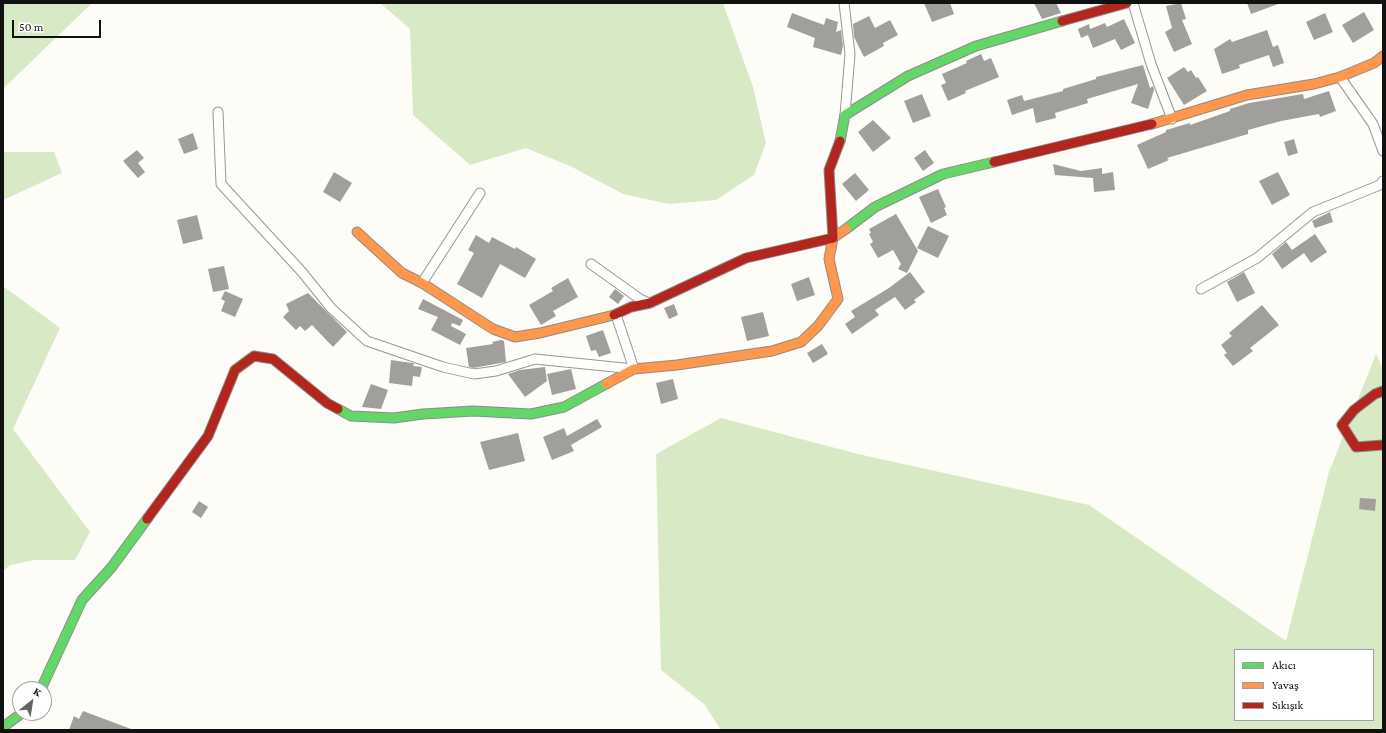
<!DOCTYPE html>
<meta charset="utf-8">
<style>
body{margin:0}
#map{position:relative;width:1386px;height:733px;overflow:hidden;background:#fdfcf7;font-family:"Crimson Pro",serif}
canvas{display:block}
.frame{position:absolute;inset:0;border:4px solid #111;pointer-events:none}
.legend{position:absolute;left:1234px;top:649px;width:140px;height:72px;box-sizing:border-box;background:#fff;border:1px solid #a0a0a0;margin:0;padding:5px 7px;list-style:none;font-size:12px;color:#111}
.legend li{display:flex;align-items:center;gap:8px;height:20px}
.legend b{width:20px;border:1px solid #a0a0a0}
.north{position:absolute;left:12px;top:681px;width:40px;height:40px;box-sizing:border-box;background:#fff;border:1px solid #a0a0a0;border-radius:50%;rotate:30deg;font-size:11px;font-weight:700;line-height:16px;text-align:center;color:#111}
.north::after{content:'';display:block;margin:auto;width:14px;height:18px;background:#646362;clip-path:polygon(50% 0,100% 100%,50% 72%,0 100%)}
.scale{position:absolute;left:12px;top:20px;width:89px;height:18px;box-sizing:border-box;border:2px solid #111;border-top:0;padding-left:5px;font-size:12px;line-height:14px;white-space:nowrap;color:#111;-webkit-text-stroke:3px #fff;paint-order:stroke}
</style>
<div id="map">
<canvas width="1386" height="733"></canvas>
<div class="frame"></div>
<ul class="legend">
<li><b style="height:5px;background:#63d668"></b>Akıcı</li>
<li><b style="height:5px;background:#ff974d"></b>Yavaş</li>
<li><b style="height:5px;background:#b3261e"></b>Sıkışık</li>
</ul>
<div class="north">K</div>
<div class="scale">50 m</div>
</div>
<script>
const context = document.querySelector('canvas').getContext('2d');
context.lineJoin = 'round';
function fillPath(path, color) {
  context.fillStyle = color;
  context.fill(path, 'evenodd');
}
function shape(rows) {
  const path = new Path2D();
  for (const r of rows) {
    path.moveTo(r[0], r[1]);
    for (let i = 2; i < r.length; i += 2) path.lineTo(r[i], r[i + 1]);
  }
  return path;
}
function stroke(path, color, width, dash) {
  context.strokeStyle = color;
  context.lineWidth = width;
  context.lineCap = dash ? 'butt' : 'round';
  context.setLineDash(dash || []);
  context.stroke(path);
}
fillPath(shape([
 [3,3,92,3,3,89],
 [380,3,723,3,753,87,766,143,754,175,716,200,669,204,623,194,572,167,526,148,470,165,413,115,410,29],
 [3,152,54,152,62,173,3,200],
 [3,286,60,328,13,429,90,532,75,560,35,560,10,565,3,571],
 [1376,354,1383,369,1383,730,721,730,704,704,661,670,656,454,721,418,858,454,1089,505,1286,641,1329,472],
 [1235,650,1373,650,1373,720,1235,720]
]), '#d8eac5');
fillPath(shape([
 [924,3,950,3,954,14,932,22],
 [1034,3,1056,3,1061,13,1042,19],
 [1181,3,1186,19,1182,20,1192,44,1174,52,1165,32,1172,28,1166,6],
 [1247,3,1278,3,1278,4,1251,14],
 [1364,12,1374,30,1353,43,1342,25],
 [792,13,824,25,826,18,838,22,836,32,841,30,843,46,841,55,813,47,815,38,787,27],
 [1325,13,1333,32,1314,40,1306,22],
 [869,16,875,28,890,20,898,35,883,43,884,46,864,57,854,37,853,24],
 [1124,19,1135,43,1121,50,1115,39,1093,48,1088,35,1081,38,1078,29,1089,24,1090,29,1105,23,1107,27],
 [1267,30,1273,47,1278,45,1284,63,1273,67,1269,55,1239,65,1240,68,1222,74,1214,49,1230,39,1232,42],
 [981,54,984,61,991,58,999,77,965,91,966,93,948,101,941,85,946,83,942,74,967,63,966,61],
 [1143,65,1150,88,1153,86,1154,90,1148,109,1131,103,1138,84,1087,99,1088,103,1055,113,1056,118,1036,123,1033,108,1012,115,1007,100,1022,95,1024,101,1063,91,1063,89,1096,79,1096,77],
 [1184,67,1188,72,1191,70,1196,78,1198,77,1207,91,1184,105,1167,78],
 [1329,91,1336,111,1320,117,1319,114,1281,121,1248,130,1248,134,1167,158,1169,160,1148,169,1137,145,1166,132,1166,130,1190,123,1190,125,1230,111,1230,109,1249,103,1303,94,1304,99],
 [922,94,931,116,913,123,904,101],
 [873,120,891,138,873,152,858,132],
 [193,133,198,149,184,154,178,139],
 [1294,139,1298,153,1288,156,1284,142],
 [137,150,144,158,138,163,145,172,138,178,123,161],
 [925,150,934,163,923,171,914,158],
 [1053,164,1081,171,1102,168,1102,174,1113,172,1115,190,1094,192,1093,178,1055,175],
 [334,172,352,183,340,202,323,192],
 [1278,172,1290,195,1272,205,1259,181],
 [855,173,869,190,856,201,842,184],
 [938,189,946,207,944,208,947,215,931,223,919,197],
 [1330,212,1333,222,1315,228,1312,221],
 [896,214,918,251,907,273,898,269,901,264,893,250,878,258,870,244,873,242,869,234,871,233,869,229],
 [197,215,203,239,183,244,177,220],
 [928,226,949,236,938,258,917,248],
 [1315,234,1327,252,1311,263,1304,253,1282,269,1272,254,1286,242,1292,250],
 [476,235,489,243,492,237,515,249,516,247,536,259,525,278,500,264,482,298,457,284,474,253,468,250],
 [224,266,229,289,213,292,208,269],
 [910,272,925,292,914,300,916,302,905,310,895,297,875,310,879,315,852,334,845,324,855,317,851,311,889,288],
 [1244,272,1255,293,1237,302,1227,282],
 [809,277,815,295,797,301,791,284],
 [568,278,578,297,553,311,556,316,541,325,529,305,553,291,551,288],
 [615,289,624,296,618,304,609,297],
 [225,291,243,299,235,317,221,311,225,301,221,299],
 [308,293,347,332,333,347,312,325,305,331,300,326,296,330,283,317,289,311,286,304],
 [423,299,463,320,460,326,452,323,451,326,466,334,460,345,431,330,438,317,418,309],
 [674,304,678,315,669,319,664,308],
 [1262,305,1279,325,1250,348,1253,351,1233,366,1224,355,1227,353,1221,345,1232,336,1229,333],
 [763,312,769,336,747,341,741,317],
 [603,330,611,353,599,357,596,350,591,351,586,336],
 [501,340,504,341,506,362,473,368,469,367,466,348,493,344,492,342],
 [822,344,828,354,813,363,807,353],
 [391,360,412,363,414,363,413,366,422,367,420,377,413,376,412,386,389,383],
 [545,367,547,381,525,397,508,374,520,370],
 [571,369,576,389,552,395,547,374],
 [673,379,678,399,661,404,656,383],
 [371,384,388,390,381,409,362,407],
 [597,419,602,427,571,445,574,451,552,460,543,437,564,428,567,436],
 [518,433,525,461,489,470,480,442],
 [1360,498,1376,499,1375,511,1359,509],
 [199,501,208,507,201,518,192,512],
 [83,711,131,729,131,730,69,730,74,716,79,719]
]), '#a19f9c');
const street = shape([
 [844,3,850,54,845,115],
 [1133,3,1151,64,1172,119],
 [1340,77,1373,124,1383,151],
 [218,112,221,184,302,272,331,308,367,341,443,367,474,374,496,371,535,359,634,369,616,315],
 [591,264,640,299,649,303],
 [422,283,480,193],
 [1201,289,1257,258,1313,212,1380,185,1383,181]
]);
const fast = shape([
 [840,141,845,115,908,76,976,46,1062,21],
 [846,229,875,207,943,174,994,162],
 [338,409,351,416,394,418,423,414,473,411,531,414,564,407,606,384],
 [41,689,82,600,111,568,147,519],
 [3,727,22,713]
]);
const slow = shape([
 [1152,124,1247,95,1314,84,1340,77,1374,63,1383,56],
 [357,232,402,273,422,283,493,329,515,337,540,333,614,315],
 [606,384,634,369,677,365,772,351,801,342,818,326,838,299,829,259,833,238,846,229]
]);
const jam = shape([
 [1062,21,1127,3],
 [994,162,1152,124],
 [614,315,631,307,650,303,746,258,833,238,829,170,840,141],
 [1383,391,1375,394,1354,410,1342,425,1356,447,1383,445],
 [147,519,208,436,235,370,254,356,273,359,327,403,338,409]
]);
stroke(street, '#979795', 11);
stroke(fast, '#8e8d8b', 11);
stroke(slow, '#8e8d8b', 11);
stroke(jam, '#8e8d8b', 11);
stroke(street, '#fffffe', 9);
stroke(fast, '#63d668', 9);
stroke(slow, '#ff974d', 9);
stroke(jam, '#b3261e', 9);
</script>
